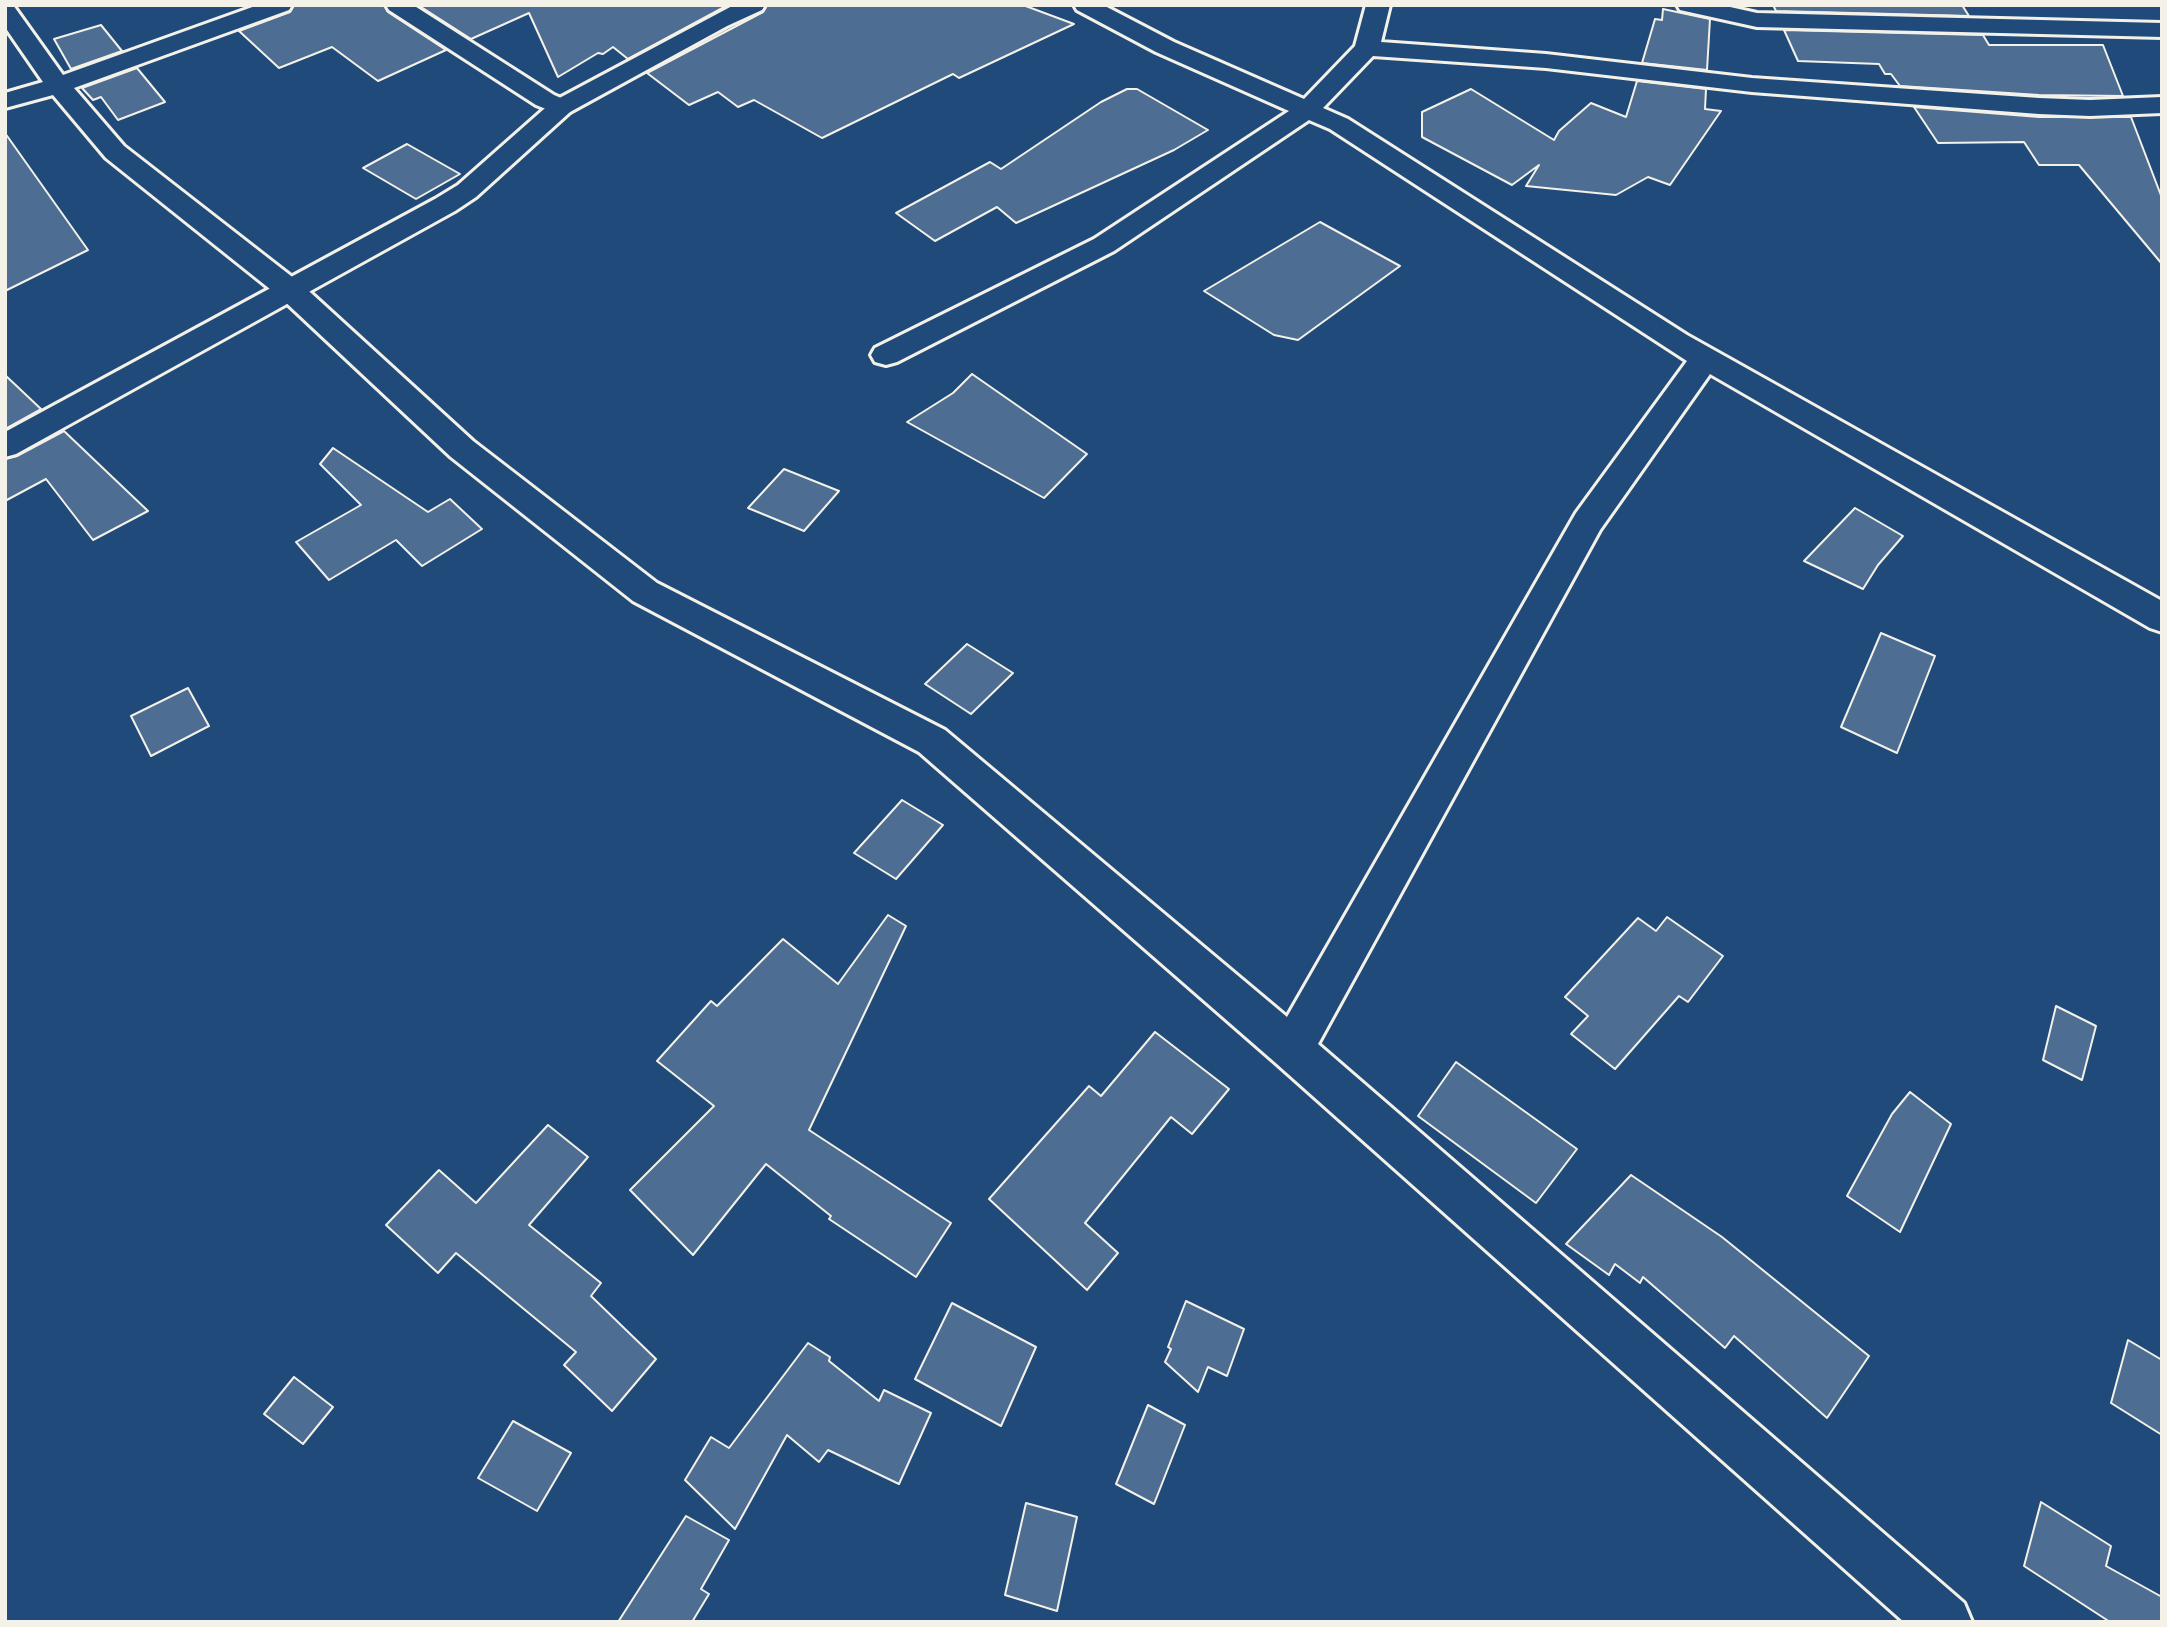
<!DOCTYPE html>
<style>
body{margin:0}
#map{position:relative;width:2167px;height:1627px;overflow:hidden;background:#1f4a7a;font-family:Pangolin,sans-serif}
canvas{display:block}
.frame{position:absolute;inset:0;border:7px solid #f4f1e8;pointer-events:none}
</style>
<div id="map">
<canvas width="2167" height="1627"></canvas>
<div class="frame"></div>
</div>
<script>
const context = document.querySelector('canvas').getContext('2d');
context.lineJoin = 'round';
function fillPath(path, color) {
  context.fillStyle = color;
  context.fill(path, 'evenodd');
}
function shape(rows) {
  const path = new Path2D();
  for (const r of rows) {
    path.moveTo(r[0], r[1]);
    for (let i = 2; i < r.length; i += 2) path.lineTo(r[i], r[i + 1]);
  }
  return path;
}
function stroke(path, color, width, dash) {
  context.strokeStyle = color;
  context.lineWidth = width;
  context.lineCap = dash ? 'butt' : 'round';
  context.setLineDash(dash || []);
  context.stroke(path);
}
const building = shape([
 [294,5,384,5,388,12,446,50,378,81,332,47,279,68,239,31,290,12,294,5],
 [418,5,728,5,628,59,613,47,603,54,598,53,558,77,529,13,471,39,418,5],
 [767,5,1023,5,1074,24,959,78,953,74,822,138,754,100,738,107,718,92,689,105,647,73,763,12,767,5],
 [1773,5,1962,5,1969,16,1776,11,1773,5],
 [1663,9,1710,19,1707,70,1642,63,1655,19,1662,20,1663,9],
 [101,25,122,51,71,69,54,39,101,25],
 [1784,30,1983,35,1989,45,2103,45,2123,96,2039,95,1900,86,1891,74,1885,74,1879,64,1798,61,1784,30],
 [137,68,165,102,118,120,101,97,93,100,82,88,137,68],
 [1637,81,1706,89,1705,109,1721,111,1670,185,1648,177,1616,195,1526,186,1539,165,1512,185,1422,137,1422,112,1471,89,1554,140,1559,131,1591,103,1626,117,1637,81],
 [1127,89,1137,89,1208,130,1174,150,1016,223,997,207,935,241,896,213,990,162,1001,169,1101,102,1127,89],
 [1914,107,2039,117,2131,117,2162,198,2162,264,2079,165,2039,165,2024,142,1938,143,1914,107],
 [5,133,88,250,5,291,5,133],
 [407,144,460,174,416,199,363,168,407,144],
 [1320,222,1400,266,1298,340,1274,335,1204,291,1320,222],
 [972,374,1087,454,1044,498,907,422,953,393,972,374],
 [5,375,41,409,5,429,5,375],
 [64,431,148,511,93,540,46,479,5,501,5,459,17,456,64,431],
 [333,448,428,512,450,499,482,529,422,566,396,540,329,580,296,542,361,505,320,464,333,448],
 [784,469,839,491,804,531,748,508,784,469],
 [1855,508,1903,536,1878,565,1863,589,1804,561,1855,508],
 [1881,633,1935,656,1897,753,1841,727,1881,633],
 [967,644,1013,673,971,714,925,684,967,644],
 [188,688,209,726,151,756,131,716,188,688],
 [902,800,943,825,896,879,854,853,902,800],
 [888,915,906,926,809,1130,951,1223,916,1277,829,1219,831,1216,766,1164,693,1255,630,1190,714,1106,657,1061,711,1001,717,1006,783,939,838,984,888,915],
 [1667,917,1723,956,1688,1002,1679,996,1615,1069,1571,1034,1588,1016,1565,997,1638,918,1656,931,1667,917],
 [2056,1006,2096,1026,2082,1080,2043,1060,2056,1006],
 [1155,1032,1229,1089,1192,1134,1171,1117,1085,1223,1118,1253,1087,1290,989,1199,1089,1086,1101,1096,1155,1032],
 [1456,1062,1577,1149,1536,1203,1418,1116,1456,1062],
 [1910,1092,1951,1124,1900,1232,1847,1196,1892,1114,1910,1092],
 [548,1125,588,1157,529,1225,601,1283,591,1296,656,1359,612,1411,564,1365,576,1352,456,1253,438,1273,386,1225,439,1170,476,1203,548,1125],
 [1631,1175,1722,1237,1869,1356,1827,1418,1734,1336,1725,1348,1643,1277,1640,1283,1615,1264,1609,1275,1566,1244,1631,1175],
 [1186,1301,1244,1329,1227,1376,1208,1367,1198,1392,1165,1362,1171,1349,1168,1347,1186,1301],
 [952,1303,1036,1347,1001,1426,915,1379,952,1303],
 [2128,1340,2162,1360,2162,1435,2111,1403,2128,1340],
 [808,1343,830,1357,829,1361,879,1401,884,1390,931,1413,899,1484,828,1450,819,1462,787,1435,735,1529,685,1480,711,1437,729,1448,808,1343],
 [294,1377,333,1407,303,1444,264,1414,294,1377],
 [1148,1405,1185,1425,1154,1504,1116,1484,1148,1405],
 [513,1421,571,1453,537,1511,478,1478,513,1421],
 [2041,1502,2111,1546,2106,1566,2162,1597,2162,1622,2110,1622,2024,1566,2041,1502],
 [1026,1503,1077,1517,1057,1611,1005,1595,1026,1503],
 [686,1516,729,1540,701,1589,709,1594,692,1622,618,1622,686,1516]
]);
fillPath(building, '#4d6e92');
stroke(building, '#f4f1e8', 2);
const minor = shape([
 [5,5,13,5,63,75,258,5,292,5,289,10,74,88,124,146,300,283,473,441,657,583,945,730,1287,1017,1576,513,1687,361,1330,129,1309,120,1114,251,897,362,886,365,875,362,871,355,875,348,1094,239,1289,111,1156,52,1077,10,1074,5,1103,5,1174,42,1304,99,1355,46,1366,5,1390,5,1381,42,1546,54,1752,78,2039,98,2090,100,2162,97,2162,113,2090,116,2039,114,1752,92,1546,68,1373,56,1323,108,1348,119,1687,335,2162,601,2162,632,2150,628,1710,374,1600,530,1318,1044,1964,1603,1972,1622,1904,1622,1277,1064,919,752,633,601,451,457,280,297,106,158,53,95,5,108,5,93,43,82,5,27,5,5],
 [386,5,413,5,554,95,570,102,574,107,570,112,561,115,536,105,389,10,386,5],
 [1677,5,1721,5,1757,13,2162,23,2162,37,1757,27,1680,10,1677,5]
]);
const tertiary = shape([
 [734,5,765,5,762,10,727,26,570,112,476,197,455,211,16,454,5,457,5,432,435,199,458,185,552,102,734,5]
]);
stroke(minor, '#f4f1e8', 6);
stroke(tertiary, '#f4f1e8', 6);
fillPath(minor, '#1f4a7a');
fillPath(tertiary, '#1f4a7a');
</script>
